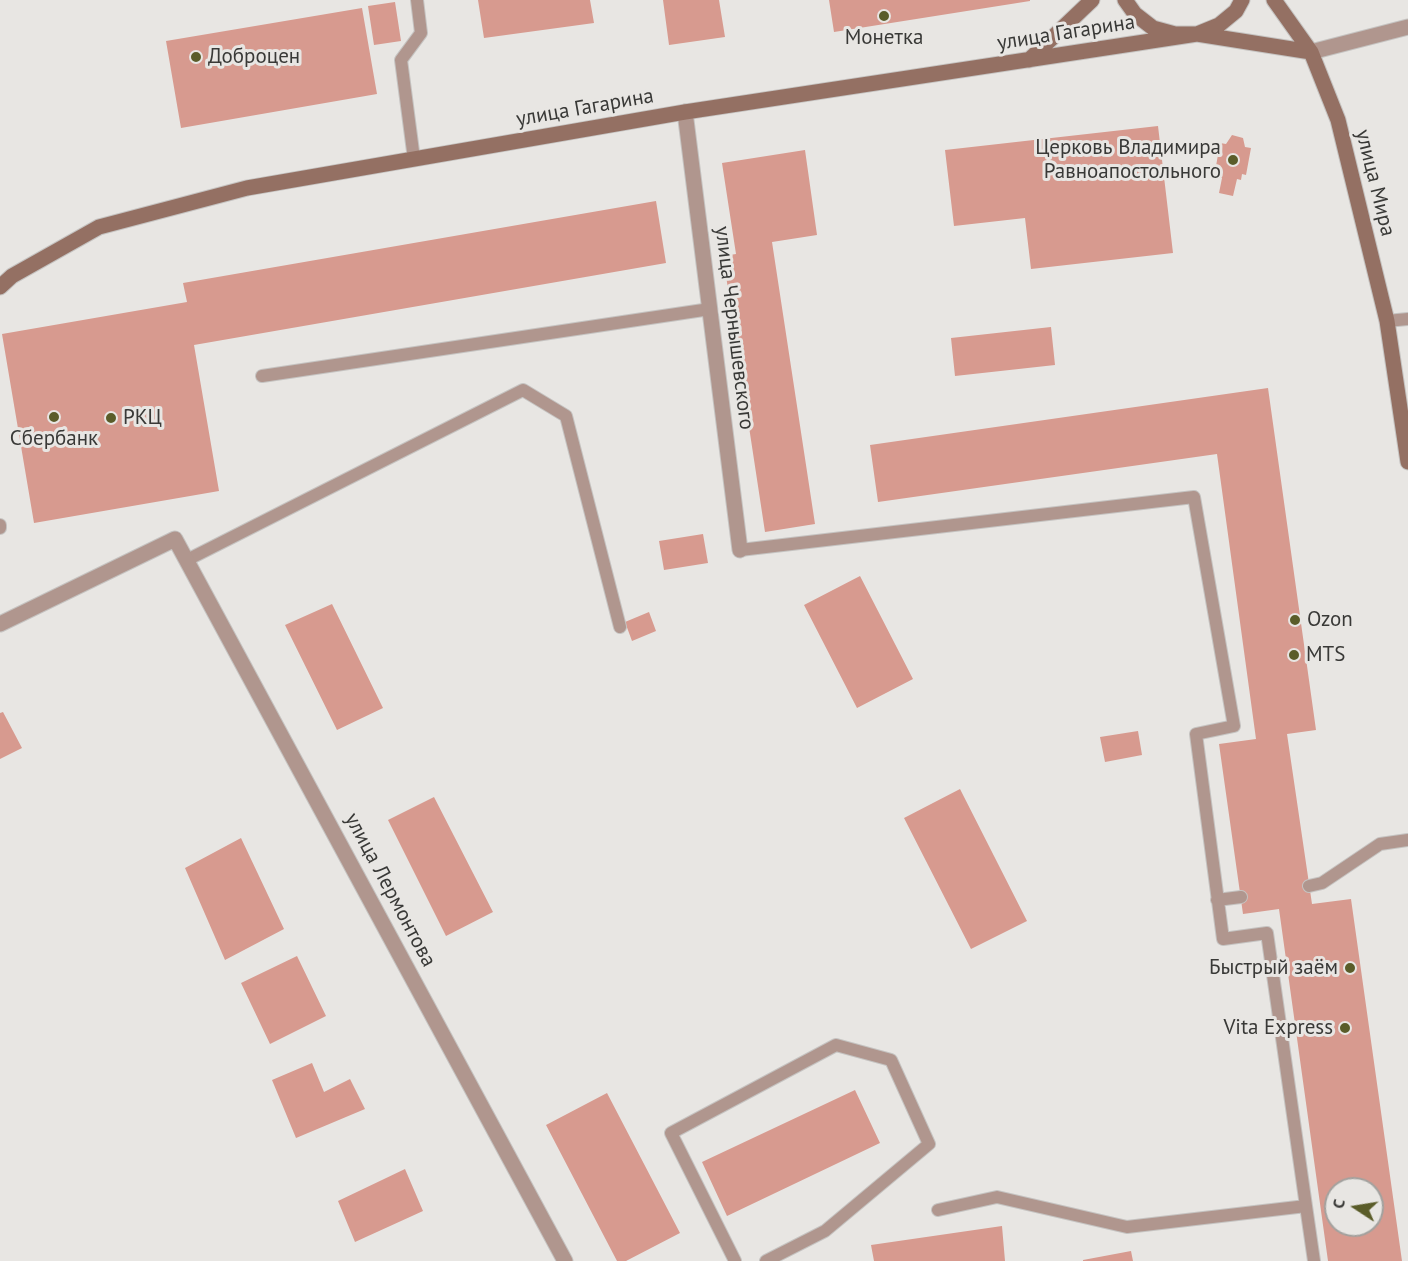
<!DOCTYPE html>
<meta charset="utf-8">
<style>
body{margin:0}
#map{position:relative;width:1408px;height:1261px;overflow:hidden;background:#e8e6e3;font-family:"PT Sans",sans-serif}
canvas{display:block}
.north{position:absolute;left:1324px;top:1177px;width:60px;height:60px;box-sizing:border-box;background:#e8e6e3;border:2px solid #a2a19e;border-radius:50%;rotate:282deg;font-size:16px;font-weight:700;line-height:24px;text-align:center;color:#393937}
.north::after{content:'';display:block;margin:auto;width:21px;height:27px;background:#5a5c29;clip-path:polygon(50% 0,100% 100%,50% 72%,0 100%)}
</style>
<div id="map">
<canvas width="1408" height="1261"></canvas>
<div class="north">С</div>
</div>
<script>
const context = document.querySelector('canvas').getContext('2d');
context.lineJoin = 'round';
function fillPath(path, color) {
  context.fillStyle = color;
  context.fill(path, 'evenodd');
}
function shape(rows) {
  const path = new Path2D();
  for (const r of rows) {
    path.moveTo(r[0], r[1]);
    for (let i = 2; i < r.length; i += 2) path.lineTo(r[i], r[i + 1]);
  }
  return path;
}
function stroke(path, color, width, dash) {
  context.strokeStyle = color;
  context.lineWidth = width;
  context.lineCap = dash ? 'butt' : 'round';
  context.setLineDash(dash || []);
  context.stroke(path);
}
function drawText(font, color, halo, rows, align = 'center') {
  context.font = font + ' "PT Sans",sans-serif';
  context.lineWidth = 6;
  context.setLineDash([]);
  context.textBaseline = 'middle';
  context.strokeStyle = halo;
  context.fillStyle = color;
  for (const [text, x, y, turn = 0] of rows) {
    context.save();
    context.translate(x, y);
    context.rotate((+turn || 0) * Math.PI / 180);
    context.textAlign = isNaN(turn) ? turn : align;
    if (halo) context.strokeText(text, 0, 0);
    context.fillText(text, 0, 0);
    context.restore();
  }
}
fillPath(shape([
 [478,0,590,0,594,23,484,38],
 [663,0,719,0,725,37,669,45],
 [829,0,1030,0,1030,1,834,32],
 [395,2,401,41,374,45,368,6],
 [362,8,377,94,181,128,166,41],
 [1158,126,1173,253,1031,269,1025,218,954,226,945,150],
 [1232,135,1243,138,1245,147,1251,148,1246,175,1242,174,1241,180,1237,179,1233,196,1219,193,1222,178,1217,177,1217,172,1215,172,1220,143,1226,144],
 [805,150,817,235,772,242,815,524,765,532,723,256,736,254,722,163],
 [656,201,666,263,194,345,219,491,34,523,2,334,187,302,183,283],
 [1051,327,1055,365,955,376,951,338],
 [1268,388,1316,730,1287,734,1312,904,1351,899,1402,1261,1328,1261,1279,909,1243,914,1219,744,1256,739,1217,454,878,502,870,445],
 [1336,1189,1372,1189,1372,1225,1336,1225],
 [703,534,708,563,664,570,659,541],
 [860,576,913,679,857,708,804,605],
 [332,604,383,708,337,730,285,625],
 [649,612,656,631,632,641,625,622],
 [3,712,22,748,0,759,0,713],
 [1138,731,1142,755,1105,762,1100,737],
 [960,789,1027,921,971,949,904,818],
 [434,797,493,912,446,936,388,820],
 [241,838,284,929,225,960,185,868],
 [297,956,326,1016,270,1044,241,983],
 [312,1063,324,1092,350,1079,365,1109,296,1138,272,1080],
 [855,1090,880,1143,727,1216,702,1162],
 [607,1093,680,1233,626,1261,617,1261,546,1125],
 [405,1169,423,1211,355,1242,338,1201],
 [1002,1226,1005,1261,874,1261,871,1245],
 [1131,1251,1133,1261,1083,1261,1083,1260]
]), '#d79a8f');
const service = shape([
 [414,159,401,60,421,33,417,0],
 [1387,321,1408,319],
 [262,376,710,309],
 [0,525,0,528],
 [740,550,1194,497,1234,726,1196,734,1223,939,1267,933,1306,1206,1127,1227,997,1197,938,1210],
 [187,560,523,390,566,416,620,627],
 [1309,886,1322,883,1380,844,1408,840],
 [1217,900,1241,897],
 [1306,1206,1314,1261],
 [735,1261,671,1133,836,1045,891,1060,929,1144,825,1231,766,1261]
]);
const minor = shape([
 [1311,52,1408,27],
 [685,112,740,550],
 [0,624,175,539,565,1261]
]);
const secondary = shape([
 [1125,0,1135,14,1153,28,1175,34,1197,34,1311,52],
 [1274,0,1311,52,1338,120,1387,321,1408,462],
 [1029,60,1092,0],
 [0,287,12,276,99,227,247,188,685,112,1197,34,1219,25,1236,11,1242,0]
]);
stroke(service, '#c5c3c1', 14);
stroke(minor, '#c5c3c1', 17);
stroke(secondary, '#c5c3c1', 17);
stroke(service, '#b0968e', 12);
stroke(minor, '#b0968e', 15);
stroke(secondary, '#947063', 15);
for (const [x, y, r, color] of [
 [884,16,6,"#5a5c29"],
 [196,57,6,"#5a5c29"],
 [1233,160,6,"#5a5c29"],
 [54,417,6,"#5a5c29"],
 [111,418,6,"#5a5c29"],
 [1295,620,6,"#5a5c29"],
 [1294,655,6,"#5a5c29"],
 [1350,968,6,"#5a5c29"],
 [1345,1028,6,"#5a5c29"]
]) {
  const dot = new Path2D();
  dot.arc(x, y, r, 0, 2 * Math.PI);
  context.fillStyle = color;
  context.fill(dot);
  stroke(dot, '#e8e6e3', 2);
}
drawText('21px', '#393937', '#e8e6e3', [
 ["улица Гагарина",1066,33,-9],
 ["улица Гагарина",585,108,-10],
 ["улица Мира",1375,183,76],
 ["улица Чернышевского",734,328,83],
 ["улица Лермонтова",390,890,62]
]);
drawText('21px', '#393937', '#e8e6e3', [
 ["Монетка",884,38,"center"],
 ["Доброцен",208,57],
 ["Церковь Владимира",1221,148,"right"],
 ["Равноапостольного",1221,172,"right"],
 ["РКЦ",123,418],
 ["Сбербанк",54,439,"center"],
 ["Ozon",1307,620],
 ["MTS",1306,655],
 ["Быстрый заём",1338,968,"right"],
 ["Vita Express",1333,1028,"right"]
], 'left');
</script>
